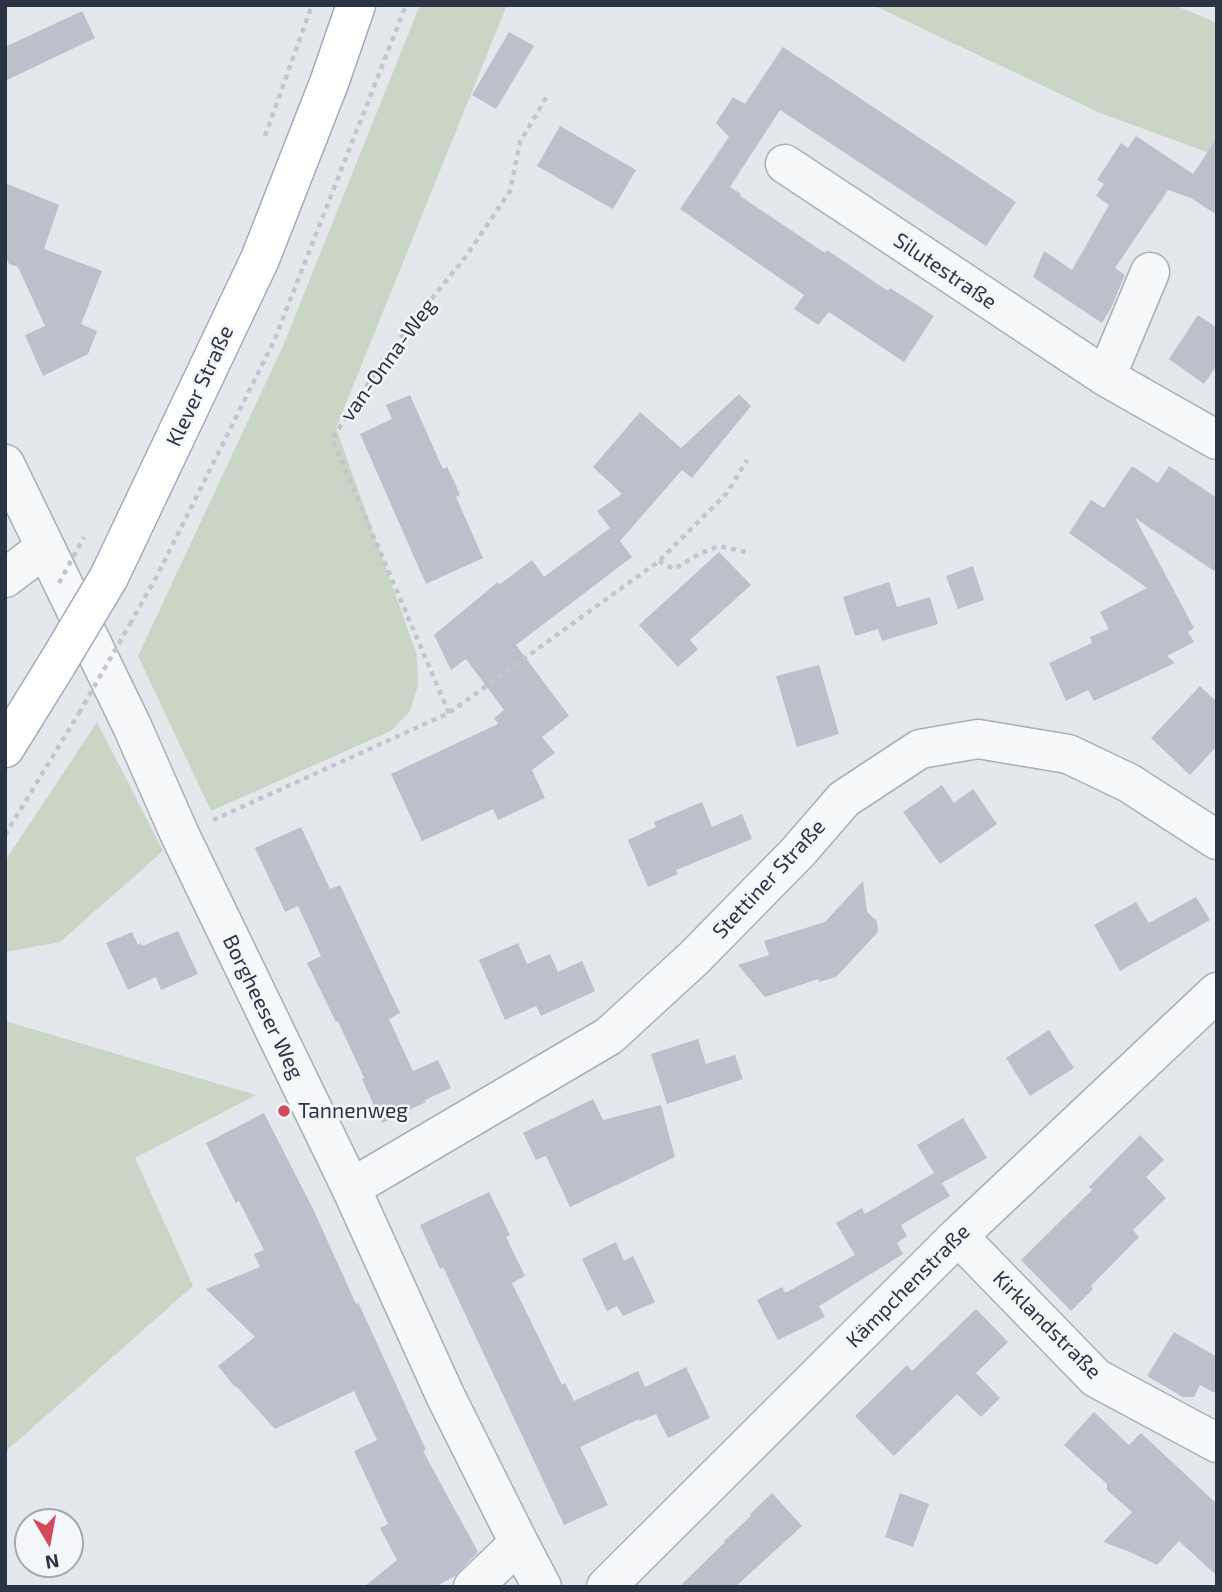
<!DOCTYPE html>
<meta charset="utf-8">
<style>
body{margin:0}
#map{position:relative;width:1222px;height:1592px;overflow:hidden;background:#e4e7ec;font-family:"Exo 2",sans-serif}
canvas{display:block}
.frame{position:absolute;inset:0;border:7px solid #2b3445;pointer-events:none}
.north{position:absolute;left:14px;top:1508px;width:70px;height:70px;box-sizing:border-box;background:#f4f6f9;border:2px solid #a4a8b1;border-radius:50%;rotate:170deg;font-size:19px;font-weight:700;line-height:28px;text-align:center;color:#2b3445}
.north::after{content:'';display:block;margin:auto;width:24px;height:32px;background:#d1495b;clip-path:polygon(50% 0,100% 100%,50% 72%,0 100%)}
</style>
<div id="map">
<canvas width="1222" height="1592"></canvas>
<div class="frame"></div>
<div class="north">N</div>
</div>
<script>
const context = document.querySelector('canvas').getContext('2d');
context.lineJoin = 'round';
function fillPath(path, color) {
  context.fillStyle = color;
  context.fill(path, 'evenodd');
}
function shape(rows) {
  const path = new Path2D();
  for (const r of rows) {
    path.moveTo(r[0], r[1]);
    for (let i = 2; i < r.length; i += 2) path.lineTo(r[i], r[i + 1]);
  }
  return path;
}
function stroke(path, color, width, dash) {
  context.strokeStyle = color;
  context.lineWidth = width;
  context.lineCap = dash ? 'butt' : 'round';
  context.setLineDash(dash || []);
  context.stroke(path);
}
function drawText(font, color, halo, rows, align = 'center') {
  context.font = font + ' "Exo 2",sans-serif';
  context.lineWidth = 5;
  context.setLineDash([]);
  context.textBaseline = 'middle';
  context.strokeStyle = halo;
  context.fillStyle = color;
  for (const [text, x, y, turn = 0] of rows) {
    context.save();
    context.translate(x, y);
    context.rotate((+turn || 0) * Math.PI / 180);
    context.textAlign = isNaN(turn) ? turn : align;
    if (halo) context.strokeText(text, 0, 0);
    context.fillText(text, 0, 0);
    context.restore();
  }
}
fillPath(shape([
 [420,5,507,5,336,428,417,655,418,685,410,711,391,731,211,811,138,656,283,346],
 [873,5,1174,5,1217,23,1217,156,1098,112],
 [97,722,163,851,60,942,5,952,5,861],
 [5,1021,256,1095,135,1158,193,1286,5,1452]
]), '#c9d6c5');
fillPath(shape([
 [82,11,95,38,5,81,5,47],
 [509,32,534,46,496,109,472,95],
 [783,47,1016,202,986,246,780,110,730,187,741,194,740,196,825,253,827,250,888,291,890,288,934,316,904,362,829,312,818,325,794,309,804,295,680,209,729,137,716,123,733,97,745,104],
 [560,126,636,170,613,209,537,166],
 [1136,136,1193,174,1217,138,1217,215,1191,198,1168,190,1115,268,1125,275,1111,308,1102,323,1033,277,1044,251,1072,270,1109,205,1096,196,1104,184,1097,180,1121,143,1128,148],
 [5,183,59,205,44,249,102,271,81,324,97,331,88,354,43,376,25,335,45,326,18,267,9,264,5,256],
 [1198,315,1217,328,1217,365,1204,384,1169,359],
 [739,394,751,406,692,478,682,470,620,541,632,557,516,645,569,716,542,737,555,753,532,770,545,798,498,820,493,809,422,841,391,774,498,724,494,718,504,710,466,659,451,670,434,635,498,582,499,585,532,560,544,577,610,528,597,511,622,494,593,467,640,412,681,448],
 [410,395,443,469,447,467,454,481,460,495,456,497,483,558,426,584,360,434,392,419,386,405],
 [1132,466,1158,483,1169,466,1217,498,1217,573,1135,518,1194,628,1188,632,1194,642,1167,656,1175,663,1094,701,1088,690,1066,701,1049,663,1092,643,1090,637,1109,629,1100,612,1147,588,1069,533,1091,500,1104,508],
 [719,552,751,585,690,640,698,649,678,667,639,625],
 [973,566,984,600,958,609,946,576],
 [889,582,897,607,930,597,938,624,882,641,878,629,855,636,843,597],
 [819,665,839,734,797,747,776,676],
 [1200,686,1217,702,1217,746,1190,775,1151,738],
 [942,785,954,803,973,789,997,824,940,864,903,812],
 [702,802,712,827,742,814,752,839,676,870,678,874,648,887,628,840,656,827,654,822],
 [301,827,330,889,340,885,400,1013,389,1019,413,1071,438,1060,451,1088,425,1100,426,1102,382,1123,362,1079,364,1078,338,1021,336,1022,307,963,321,956,298,906,285,912,255,848],
 [863,881,867,912,877,921,878,932,836,977,819,982,818,979,765,997,738,965,769,955,764,941,825,922],
 [1196,897,1210,920,1120,971,1094,925,1136,902,1149,923],
 [178,931,198,974,161,990,156,977,128,990,106,943,132,932,138,945,141,943,142,946],
 [518,943,527,964,550,954,558,972,582,961,595,991,541,1016,536,1006,505,1020,479,960],
 [1049,1030,1074,1068,1030,1096,1006,1058],
 [698,1039,706,1064,735,1055,743,1079,667,1104,651,1054],
 [593,1099,603,1120,661,1105,675,1157,570,1207,546,1156,536,1160,523,1133],
 [264,1113,314,1211,356,1304,358,1302,426,1450,423,1451,478,1552,455,1576,435,1587,364,1587,397,1560,380,1528,388,1524,354,1451,377,1440,354,1391,275,1429,236,1386,235,1387,218,1366,255,1337,206,1289,260,1267,254,1254,264,1250,239,1201,236,1203,206,1143],
 [963,1118,987,1158,942,1183,950,1196,901,1225,907,1236,897,1243,903,1254,819,1306,825,1317,778,1340,757,1300,782,1287,785,1293,855,1255,836,1223,862,1208,865,1214,934,1173,917,1145],
 [1140,1135,1164,1160,1146,1177,1166,1198,1133,1230,1139,1237,1091,1286,1093,1289,1071,1311,1021,1260,1092,1190,1089,1187],
 [489,1192,510,1235,506,1237,525,1276,512,1283,562,1385,565,1383,574,1401,638,1371,645,1387,686,1367,710,1418,668,1438,656,1414,640,1421,639,1419,580,1447,608,1505,564,1525,443,1267,440,1269,420,1225],
 [616,1242,624,1261,633,1256,655,1302,623,1316,617,1306,607,1311,582,1259],
 [976,1309,1008,1342,976,1373,1000,1398,981,1417,957,1394,894,1456,855,1416,907,1365,912,1371],
 [1174,1332,1217,1357,1217,1394,1200,1385,1194,1397,1183,1397,1147,1376],
 [1094,1412,1129,1445,1141,1433,1217,1504,1217,1576,1179,1541,1157,1565,1130,1552,1103,1542,1132,1512,1107,1490,1107,1484,1064,1445],
 [772,1493,802,1526,735,1587,679,1587,725,1542,724,1541,751,1516,750,1514],
 [900,1493,929,1504,913,1547,885,1537]
]), '#bbc0ca');
const minor = shape([
 [785,164,1106,377,1217,440],
 [1106,377,1150,272],
 [5,464,132,726,180,835,351,1188,445,1395,519,1543,542,1587],
 [5,578,45,548],
 [351,1188,609,1036,694,958,798,852,844,799,920,749,978,739,1068,754,1129,783,1217,840],
 [958,1236,1096,1378,1217,1443],
 [473,1587,519,1543],
 [606,1587,958,1236,1217,992]
]);
const primary = shape([
 [109,577,260,259,329,83,356,5],
 [5,748,57,664]
]);
stroke(minor, '#a9aeb7', 41);
stroke(primary, '#a3abb8', 41);
stroke(shape([
 [265,136,312,5],
 [659,561,674,569,699,554,719,546,746,552],
 [130,624,158,574,274,341,406,5],
 [449,713,332,439,389,352,467,255,510,191,520,142,547,96],
 [213,820,449,713,659,561,727,493,747,460],
 [5,835,79,713]
]), '#c2c5cb', 4.5, [5, 5]);
stroke(minor, '#f7f8fa', 38);
stroke(primary, '#fff', 38);
const primaryBridge = shape([
 [57,664,109,577]
]);
stroke(primaryBridge, '#a3abb8', 41, []);
stroke(shape([
 [59,583,84,537],
 [79,713,130,624]
]), '#c2c5cb', 4.5, [5, 5]);
stroke(primaryBridge, '#fff', 38);
for (const [x, y, r, color] of [
 [284,1111,7,"#d1495b"]
]) {
  const dot = new Path2D();
  dot.arc(x, y, r, 0, 2 * Math.PI);
  context.fillStyle = color;
  context.fill(dot);
  stroke(dot, '#f4f6f9', 2.5);
}
drawText('21px', '#2b3445', '#f4f6f9', [
 ["Silutestraße",945,271,34],
 ["van-Onna-Weg",388,360,-54],
 ["Klever Straße",200,386,-65],
 ["Stettiner Straße",769,879,-47],
 ["Borgheeser Weg",263,1007,64],
 ["Kämpchenstraße",908,1286,-45],
 ["Kirklandstraße",1047,1325,45]
]);
drawText('21px', '#2b3445', '#f4f6f9', [
 ["Tannenweg",298,1111]
], 'left');
</script>
